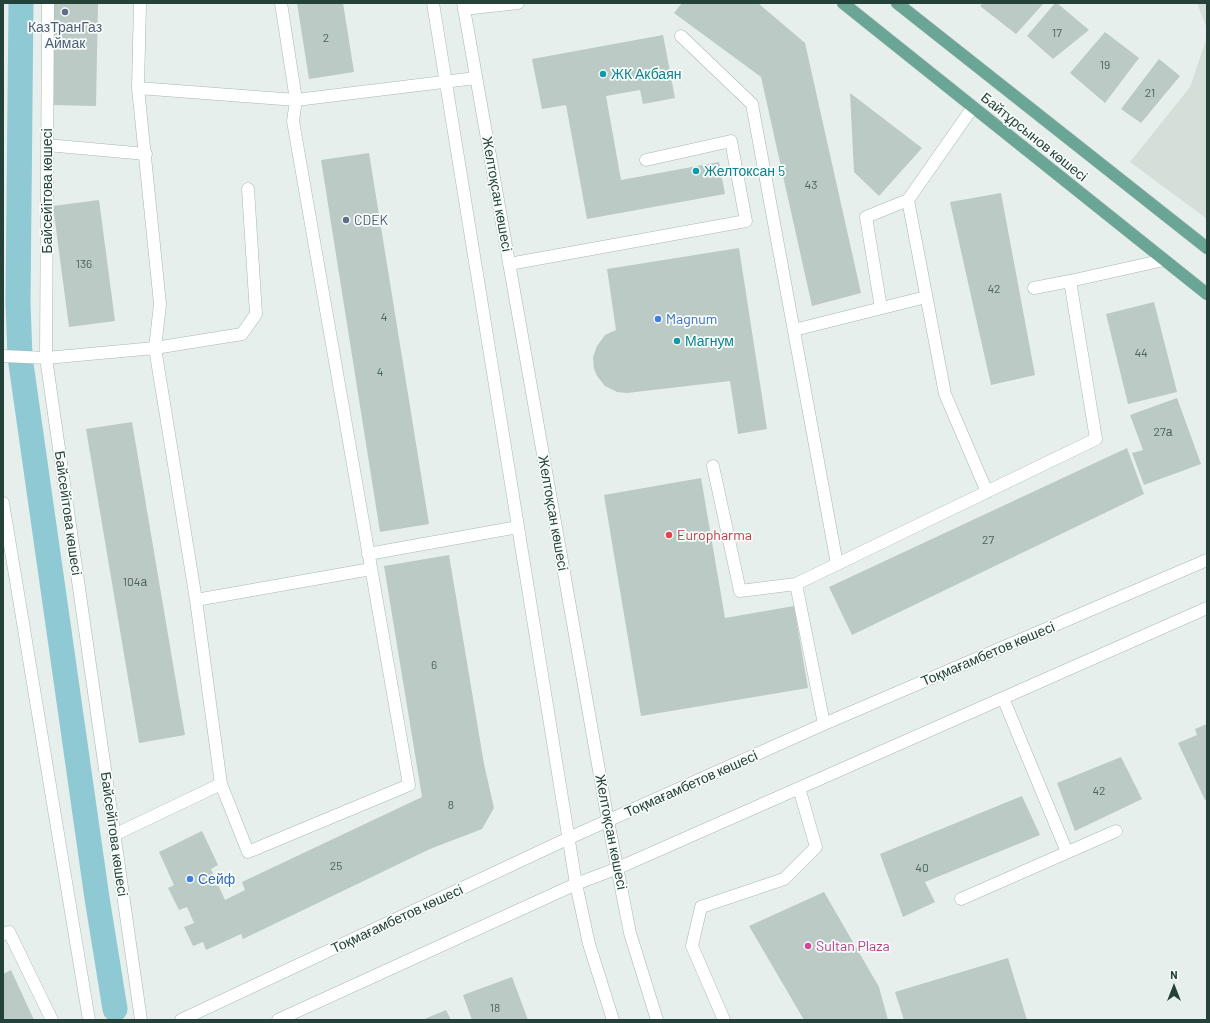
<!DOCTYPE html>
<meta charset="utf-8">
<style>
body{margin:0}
#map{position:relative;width:1210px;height:1023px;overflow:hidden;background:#e6efeb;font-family:Barlow,sans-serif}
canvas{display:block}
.frame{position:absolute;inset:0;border:4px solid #24423a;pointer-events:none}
.north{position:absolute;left:1154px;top:967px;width:40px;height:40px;-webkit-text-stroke:3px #f7fbf9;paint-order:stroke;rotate:0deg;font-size:11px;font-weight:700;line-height:16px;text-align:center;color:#24423a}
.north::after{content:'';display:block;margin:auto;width:14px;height:18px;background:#24423a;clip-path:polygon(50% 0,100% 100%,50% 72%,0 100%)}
</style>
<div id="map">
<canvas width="1210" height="1023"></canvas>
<div class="frame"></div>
<div class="north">N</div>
</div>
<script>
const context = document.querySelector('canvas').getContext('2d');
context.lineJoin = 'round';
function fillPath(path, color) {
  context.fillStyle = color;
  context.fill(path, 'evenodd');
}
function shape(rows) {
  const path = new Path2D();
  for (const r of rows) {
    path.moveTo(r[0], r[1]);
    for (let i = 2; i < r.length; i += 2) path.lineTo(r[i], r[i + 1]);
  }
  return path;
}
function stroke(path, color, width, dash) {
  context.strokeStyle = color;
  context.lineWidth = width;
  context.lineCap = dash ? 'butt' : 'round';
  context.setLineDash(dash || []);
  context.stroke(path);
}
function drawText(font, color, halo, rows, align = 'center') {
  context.font = font + ' Barlow,sans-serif';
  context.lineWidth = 3.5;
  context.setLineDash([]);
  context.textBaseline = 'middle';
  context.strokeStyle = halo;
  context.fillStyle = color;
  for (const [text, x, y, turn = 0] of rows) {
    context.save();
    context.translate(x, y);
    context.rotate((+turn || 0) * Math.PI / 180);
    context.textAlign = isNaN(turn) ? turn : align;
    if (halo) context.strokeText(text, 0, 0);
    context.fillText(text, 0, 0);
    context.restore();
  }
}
fillPath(shape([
 [1197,3,1207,3,1207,29],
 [1207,37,1207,219,1130,162,1190,87]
]), '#d4dfda');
stroke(shape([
 [21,3,18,303,20,357,97,898,115,1009]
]), '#8ec9d4', 25);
fillPath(shape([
 [54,3,98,3,96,106,52,105],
 [297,3,343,3,354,72,309,79],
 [682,3,758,3,805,43,861,293,812,306,761,77,674,13],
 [983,3,1044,3,1016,34,980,6],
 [1055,3,1057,3,1089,30,1053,59,1027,36],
 [1105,32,1139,58,1105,103,1070,73],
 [663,35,675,98,643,104,640,90,606,96,621,180,719,162,725,194,587,219,566,105,542,109,532,59],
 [1159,59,1180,76,1141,123,1121,109],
 [850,93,922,148,879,196,854,172],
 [369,153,429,524,380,532,321,160],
 [1001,193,1035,375,991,385,950,202],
 [99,200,115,321,69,327,53,206],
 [739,248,767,429,738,434,730,381,627,393,617,392,605,386,597,376,594,369,593,357,597,346,605,335,616,330,607,269],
 [1154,302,1177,392,1128,404,1106,314],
 [1177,398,1201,464,1144,485,1132,453,1143,450,1130,415],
 [132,422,185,735,139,743,86,429],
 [1127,448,1144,494,852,635,829,587],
 [701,478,725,618,794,606,808,688,641,716,604,495],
 [449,555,484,764,494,808,482,829,430,849,243,939,241,934,206,950,203,942,193,946,184,927,194,923,187,907,179,910,168,888,174,885,159,852,202,831,218,865,211,869,225,900,245,890,242,882,422,797,384,566],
 [1207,724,1207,799,1205,800,1178,743,1197,735,1195,729],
 [1121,757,1142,799,1075,831,1057,783],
 [1022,796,1040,835,925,882,935,902,903,917,880,854],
 [824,892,879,987,888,1020,804,1020,749,926],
 [1008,958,1027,1020,904,1020,895,992],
 [11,970,34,1020,3,1020,3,974],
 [512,977,528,1020,472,1020,463,995],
 [446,1010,451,1020,422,1020]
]), '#bbcac4');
const minor = shape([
 [48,3,46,358,141,1020],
 [140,3,138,88,160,304,155,348,196,600,221,784],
 [433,3,576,884,589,944,613,1020],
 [463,3,608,821,630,933,657,1020],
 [464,9,518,3],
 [681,36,752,104,837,564],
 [138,88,296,100,476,78],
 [973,107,908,200,945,394,987,492],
 [47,145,146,154],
 [509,264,746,221,731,141,646,160],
 [1034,288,1070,281],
 [881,308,866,217,908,200],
 [794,330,926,297],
 [3,356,46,358,155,348,242,334,256,314,248,189],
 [713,466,740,591,796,584],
 [3,503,89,1020],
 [368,554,518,527],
 [196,600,371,569],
 [1003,698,1067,852],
 [824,724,796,584,1096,439,1070,281,1164,260],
 [114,835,221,784,248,852,409,785,293,121,296,100,281,3],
 [961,899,1116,831],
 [3,934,9,932,52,1020],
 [181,1020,569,838,824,724,1207,560],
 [278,1020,576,884,618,868,1207,608],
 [724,1020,692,946,701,907,784,879,816,847,799,788]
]);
const major = shape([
 [843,3,1207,294],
 [897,3,1207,248]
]);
stroke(minor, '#a8b8b2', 13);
stroke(major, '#c2cac8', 13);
stroke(minor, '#fff', 12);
stroke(major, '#6aa596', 12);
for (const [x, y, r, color] of [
 [65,12,4,"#5c6f8a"],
 [603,74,4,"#0f9aa8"],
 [696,171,4,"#0f9aa8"],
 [346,220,4,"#5c6f8a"],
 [658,319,4,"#3f7fe0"],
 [677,341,4,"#0f9aa8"],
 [669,535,4,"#e0444e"],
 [190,879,4,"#3f7fe0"],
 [808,946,4,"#d1479c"]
]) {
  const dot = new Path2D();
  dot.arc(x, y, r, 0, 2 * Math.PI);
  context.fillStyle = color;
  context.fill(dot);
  stroke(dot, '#f7fbf9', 1.5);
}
drawText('12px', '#4a645c', null, [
 ["17",1057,33],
 ["2",326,38],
 ["19",1105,65],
 ["21",1150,93],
 ["43",811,185],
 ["136",84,264],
 ["42",994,289],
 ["4",384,317],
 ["44",1141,353],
 ["4",380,372],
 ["27а",1163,432],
 ["27",988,540],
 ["104а",135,582],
 ["6",434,665],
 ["42",1099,791],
 ["8",451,805],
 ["25",336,866],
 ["40",922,868],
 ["18",495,1008]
]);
drawText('14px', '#4e5e75', '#f7fbf9', [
 ["КазТранГаз",65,27],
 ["Аймак",65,43],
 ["CDEK",354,220,"left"]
]);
drawText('14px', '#0d838f', '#f7fbf9', [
 ["ЖК Акбаян",611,74],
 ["Желтоксан 5",704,171],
 ["Магнум",685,341]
], 'left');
drawText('14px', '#24423a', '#f7fbf9', [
 ["Байтұрсынов көшесі",1034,137,39],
 ["Байсейітова көшесі",47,191,-90],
 ["Желтоқсан көшесі",497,194,80],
 ["Байсейітова көшесі",68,513,82],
 ["Желтоқсан көшесі",553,513,80],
 ["Тоқмағамбетов көшесі",988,654,-23],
 ["Тоқмағамбетов көшесі",691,784,-24],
 ["Желтоқсан көшесі",611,832,79],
 ["Байсейітова көшесі",114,834,82],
 ["Тоқмағамбетов көшесі",397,919,-25]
]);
drawText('14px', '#366cbe', '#f7fbf9', [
 ["Magnum",666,319],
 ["Сейф",198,879]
], 'left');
drawText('14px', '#be3a42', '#f7fbf9', [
 ["Europharma",677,535]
], 'left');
drawText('14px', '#b23c85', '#f7fbf9', [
 ["Sultan Plaza",816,946]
], 'left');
</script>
